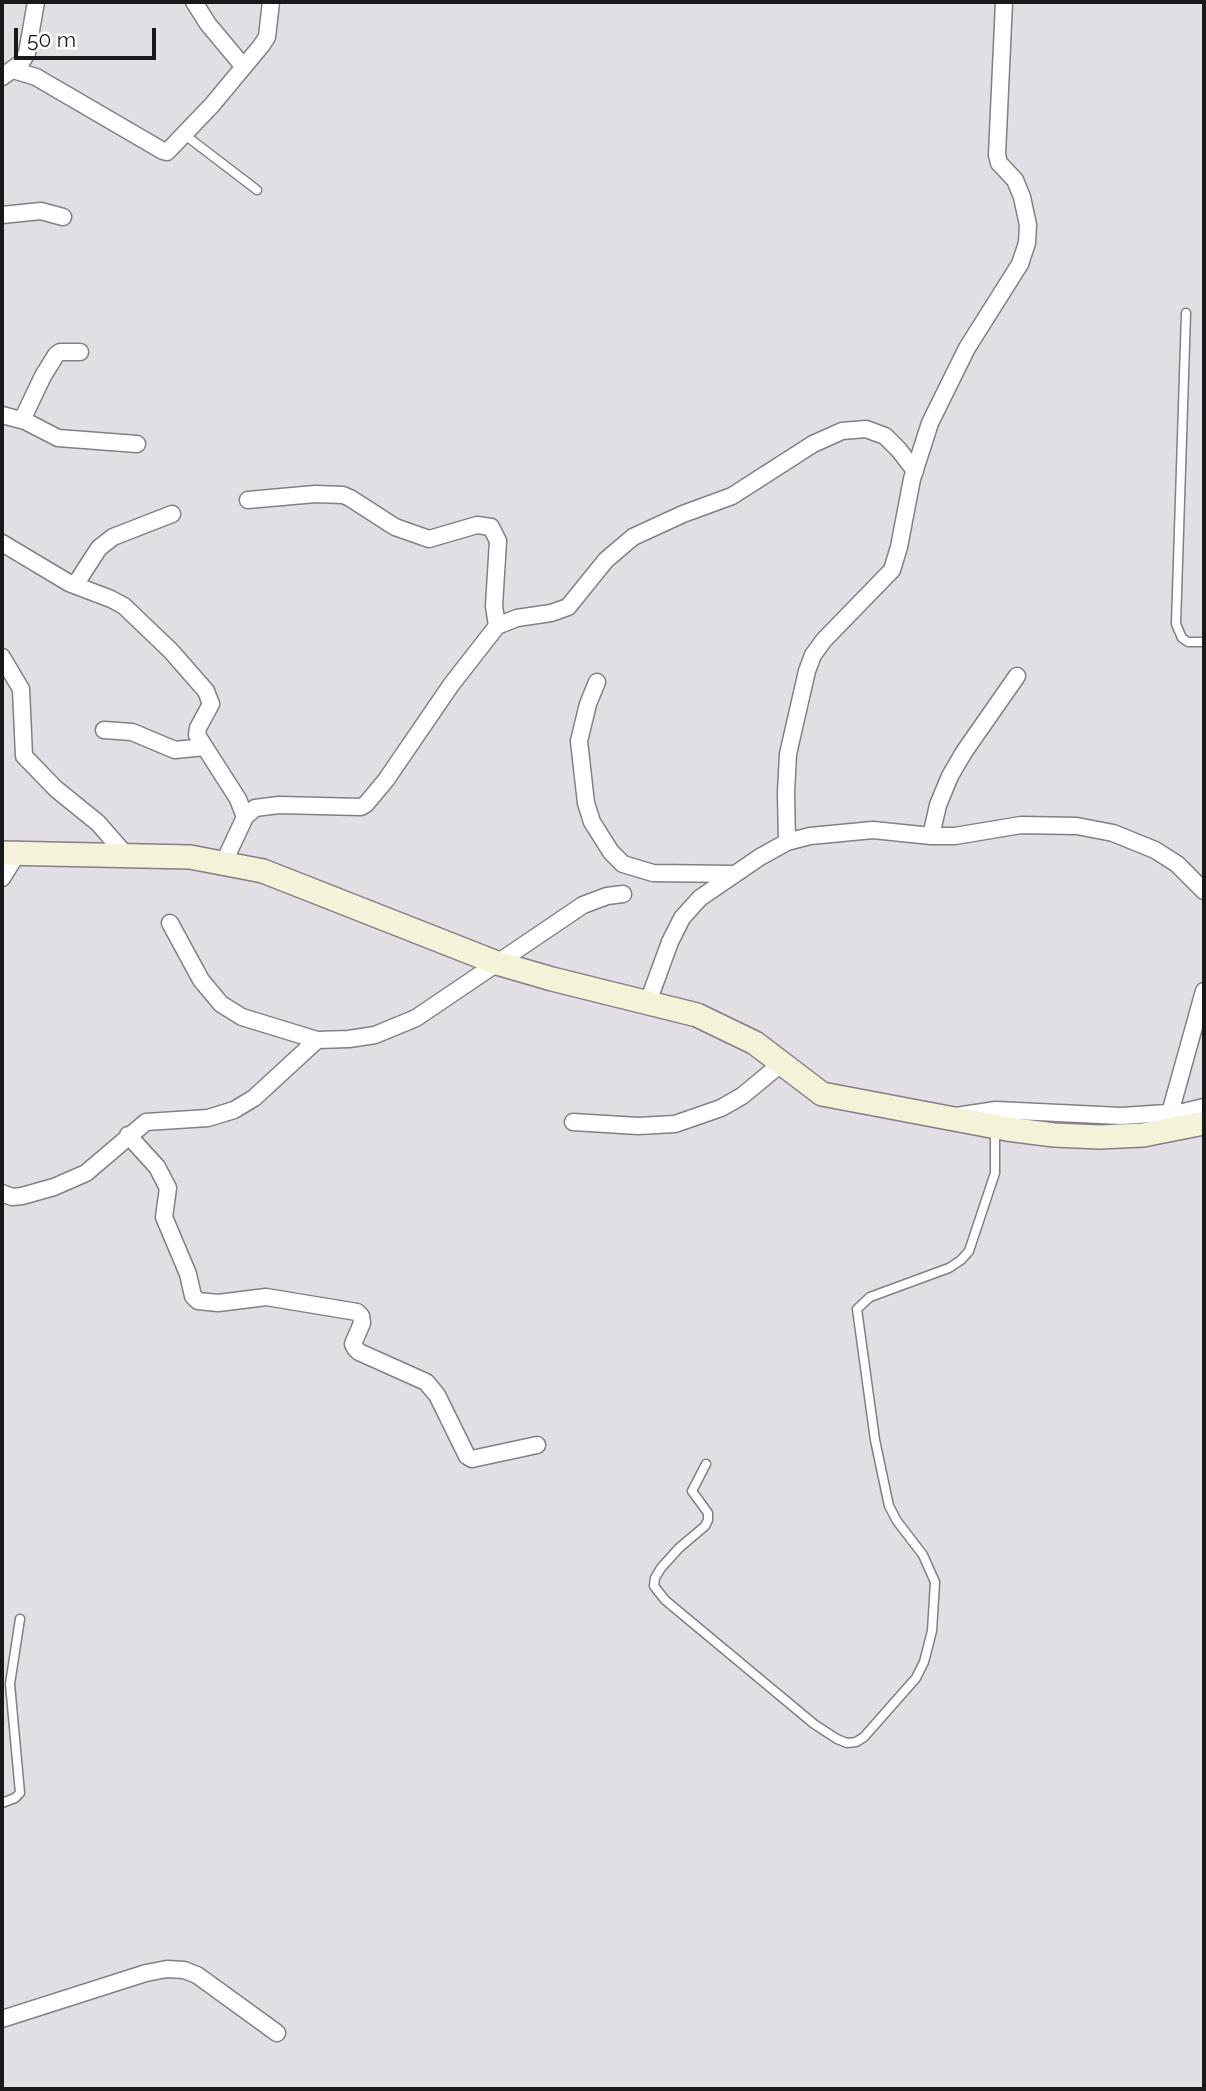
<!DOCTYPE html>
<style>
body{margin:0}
#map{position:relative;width:1206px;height:2091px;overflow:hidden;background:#e1dee4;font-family:Raleway,sans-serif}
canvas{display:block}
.frame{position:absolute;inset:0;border:4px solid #19181a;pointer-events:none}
.scale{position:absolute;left:14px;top:28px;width:142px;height:32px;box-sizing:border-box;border:4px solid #19181a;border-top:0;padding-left:9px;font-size:21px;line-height:24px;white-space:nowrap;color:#19181a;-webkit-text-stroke:5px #fff;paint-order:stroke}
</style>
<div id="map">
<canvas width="1206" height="2091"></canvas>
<div class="frame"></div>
<div class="scale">50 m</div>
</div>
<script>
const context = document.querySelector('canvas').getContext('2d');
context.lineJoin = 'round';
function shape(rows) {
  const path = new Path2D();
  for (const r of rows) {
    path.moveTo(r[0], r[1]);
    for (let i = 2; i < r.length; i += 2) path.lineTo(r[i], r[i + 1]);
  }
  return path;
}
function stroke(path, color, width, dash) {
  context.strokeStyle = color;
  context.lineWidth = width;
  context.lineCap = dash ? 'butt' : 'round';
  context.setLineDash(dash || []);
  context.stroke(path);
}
const lane = shape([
 [185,135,257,190],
 [1186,313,1176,624,1182,638,1188,642,1204,642],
 [706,1464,692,1491,708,1513,708,1520,705,1526,679,1548,661,1568,655,1578,654,1586,665,1600,814,1724,837,1739,847,1743,856,1742,864,1737,916,1678,924,1662,932,1631,935,1582,923,1555,897,1521,889,1506,875,1440,857,1309,870,1297,949,1268,961,1260,969,1251,995,1173,995,1129],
 [2,1803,15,1798,20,1793,10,1684,20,1619]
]);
const street = shape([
 [194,2,208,24,243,66],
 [13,70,36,77,163,151,167,152,212,105,261,46,267,37,271,2],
 [2,77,21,63,27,53,36,2],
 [2,215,41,211,63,217],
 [2,415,25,421,58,438,137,444],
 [22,420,43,376,56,355,60,352,80,352],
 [248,500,315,494,343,495,350,498,395,527,429,539,477,525,491,527,498,541,494,606,497,626],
 [2,543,69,583,111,599,124,606,171,651,206,691,211,704,198,728,197,735,238,799,245,817],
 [75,585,99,548,113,537,172,514],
 [2,657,21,689,24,756,56,789,98,823,126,855],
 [597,682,588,704,579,741,586,803,592,822,611,852,623,864,653,873,733,874],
 [104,730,132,732,175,750,205,747],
 [931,836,938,805,950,776,964,752,1017,676],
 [787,842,786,793,788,754,807,671,813,655,824,640,892,570,899,547,912,479,930,423,967,348,1020,264,1027,243,1028,225,1022,197,1015,180,999,163,997,155,1004,2],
 [224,862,245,817,255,808,279,805,361,807,366,804,386,780,451,685,497,626,517,618,551,613,568,607,606,560,633,537,683,514,732,496,813,444,842,431,866,429,885,436,899,450,915,471],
 [2,878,17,854],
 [170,923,201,980,221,1004,242,1017,317,1040,349,1039,375,1035,416,1018,583,905,607,896,623,894],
 [648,1002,670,942,682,918,700,898,760,857,787,842,810,836,873,830,931,836,955,836,1021,825,1077,826,1113,833,1155,850,1177,864,1204,891],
 [1170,1113,1204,991],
 [956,1116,996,1110,1121,1116,1183,1112,1204,1107],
 [573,1122,638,1126,675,1124,721,1108,742,1096,782,1063],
 [128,1135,157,1167,168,1188,164,1217,188,1274,193,1296,198,1301,218,1303,266,1297,357,1312,361,1316,362,1323,353,1344,355,1348,359,1352,426,1382,437,1395,467,1456,472,1459,537,1445],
 [2,1193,12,1197,22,1196,54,1187,86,1173,146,1122,208,1118,234,1110,254,1098,317,1040],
 [2,2019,146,1973,167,1969,184,1970,197,1975,277,2033]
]);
const secondary = shape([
 [2,853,190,857,263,871,497,963,552,979,697,1015,755,1043,822,1094,1007,1129,1054,1135,1100,1137,1143,1135,1204,1123]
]);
stroke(lane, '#827f85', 11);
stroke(street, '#827f85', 19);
stroke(secondary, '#827f85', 26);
stroke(lane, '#fff', 8);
stroke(street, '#fff', 16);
stroke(secondary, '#f4f2d9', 23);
</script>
